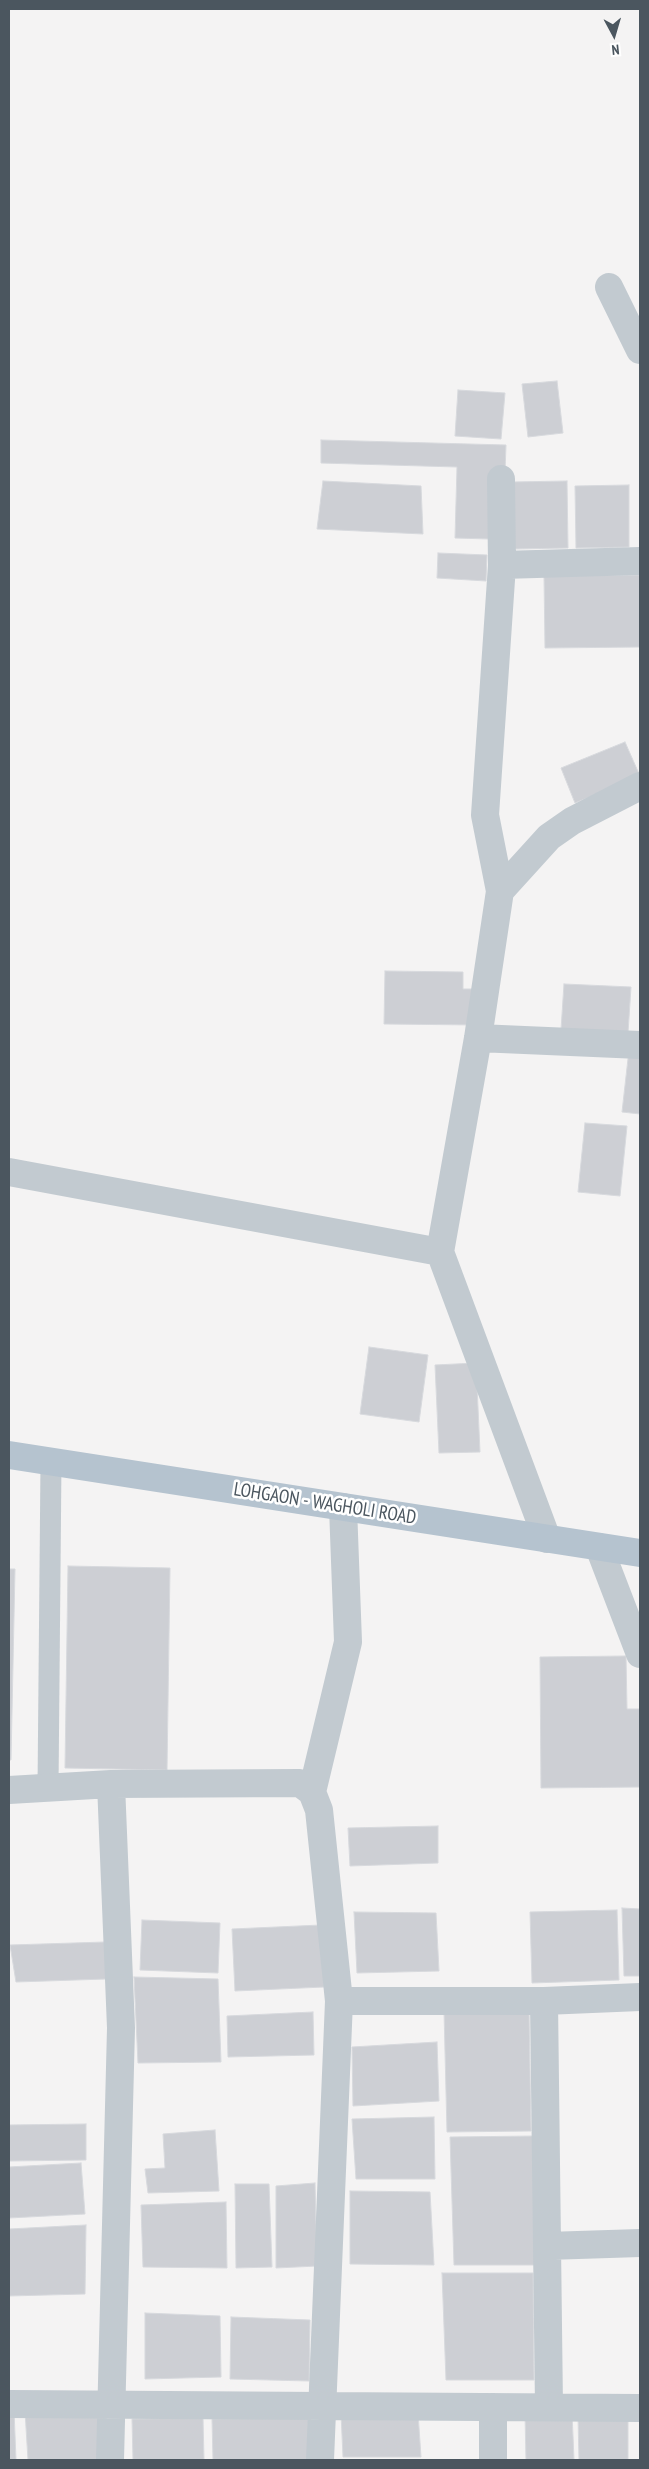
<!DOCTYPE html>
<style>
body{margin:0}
#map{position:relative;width:649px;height:2469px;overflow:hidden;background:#f4f3f3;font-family:"PT Sans Narrow",sans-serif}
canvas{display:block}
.frame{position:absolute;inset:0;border:10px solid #4b565f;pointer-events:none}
.north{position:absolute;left:589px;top:10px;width:50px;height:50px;-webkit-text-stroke:4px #fff;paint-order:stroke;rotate:174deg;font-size:14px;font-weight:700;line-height:20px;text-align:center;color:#4b565f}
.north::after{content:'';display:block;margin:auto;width:18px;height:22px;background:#4b565f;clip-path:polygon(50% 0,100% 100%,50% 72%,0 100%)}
</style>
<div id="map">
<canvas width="649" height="2469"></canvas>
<div class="frame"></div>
<div class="north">N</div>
</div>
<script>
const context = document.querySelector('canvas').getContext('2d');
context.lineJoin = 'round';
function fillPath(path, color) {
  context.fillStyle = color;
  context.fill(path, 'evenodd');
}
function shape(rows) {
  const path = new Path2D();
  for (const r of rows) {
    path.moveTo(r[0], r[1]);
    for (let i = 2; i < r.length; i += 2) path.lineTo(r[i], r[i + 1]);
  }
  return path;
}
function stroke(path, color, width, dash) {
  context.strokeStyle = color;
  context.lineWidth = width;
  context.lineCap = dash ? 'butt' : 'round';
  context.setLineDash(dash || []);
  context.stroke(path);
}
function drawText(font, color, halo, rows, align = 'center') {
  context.font = font + ' "PT Sans Narrow",sans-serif';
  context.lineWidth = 5;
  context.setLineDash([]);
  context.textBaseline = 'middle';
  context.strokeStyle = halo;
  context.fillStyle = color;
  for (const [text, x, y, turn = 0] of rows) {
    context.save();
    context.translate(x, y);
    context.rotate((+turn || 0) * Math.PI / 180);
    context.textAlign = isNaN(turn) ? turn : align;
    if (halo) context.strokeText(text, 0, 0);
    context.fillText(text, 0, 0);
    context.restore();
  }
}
const building = shape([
 [557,381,563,433,528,437,522,384,557,381],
 [458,390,505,393,501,439,455,436,458,390],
 [321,440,506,445,505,472,489,539,455,538,457,467,321,463,321,440],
 [323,481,421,486,423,534,317,529,323,481],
 [567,481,568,548,513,549,512,482,567,481],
 [629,485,629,547,576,548,575,486,629,485],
 [438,553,487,555,486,581,437,578,438,553],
 [640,575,640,647,545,648,544,576,640,575],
 [625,742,640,776,575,803,561,768,625,742],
 [385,971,463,972,463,989,478,989,477,1025,384,1024,385,971],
 [564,984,631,987,628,1033,561,1030,564,984],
 [629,1050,640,1051,640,1114,622,1112,629,1050],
 [585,1123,627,1126,620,1196,578,1192,585,1123],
 [369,1347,428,1355,419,1422,360,1414,369,1347],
 [476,1363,480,1452,439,1453,435,1365,476,1363],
 [68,1566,170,1568,167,1770,65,1768,68,1566],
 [9,1569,15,1569,11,1760,9,1760,9,1569],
 [626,1656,627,1709,640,1709,640,1787,541,1788,540,1657,626,1656],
 [438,1826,438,1863,350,1866,348,1828,438,1826],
 [622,1908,640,1909,640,1976,624,1976,622,1908],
 [617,1910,619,1980,532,1983,530,1912,617,1910],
 [354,1912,436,1913,439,1971,357,1973,354,1912],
 [142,1920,220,1923,218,1973,140,1970,142,1920],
 [321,1925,324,1987,235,1991,232,1929,321,1925],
 [105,1942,106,1979,16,1982,10,1945,105,1942],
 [134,1977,218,1979,221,2062,138,2063,134,1977],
 [529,2010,531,2131,447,2132,444,2011,529,2010],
 [313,2012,314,2055,228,2057,227,2016,313,2012],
 [437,2042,439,2101,353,2106,352,2047,437,2042],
 [434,2117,435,2179,356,2179,352,2119,434,2117],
 [86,2124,86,2160,9,2161,9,2125,86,2124],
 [215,2130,219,2191,148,2193,145,2169,165,2168,163,2134,215,2130],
 [536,2136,538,2265,454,2265,450,2137,536,2136],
 [81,2163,85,2214,9,2218,9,2167,81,2163],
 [315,2183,317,2266,276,2268,276,2186,315,2183],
 [235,2184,269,2184,272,2267,236,2268,235,2184],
 [350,2191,430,2192,434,2265,350,2264,350,2191],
 [226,2202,227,2268,143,2267,141,2205,226,2202],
 [86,2225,85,2294,9,2296,9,2229,86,2225],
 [442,2273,533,2273,534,2380,446,2380,442,2273],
 [145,2313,220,2316,221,2377,145,2379,145,2313],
 [231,2317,310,2320,309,2381,230,2379,231,2317],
 [9,2410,14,2410,16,2460,9,2460,9,2410],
 [106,2410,107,2460,28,2460,25,2411,106,2410],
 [572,2412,574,2460,526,2460,525,2414,572,2412],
 [341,2413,418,2413,421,2457,343,2457,341,2413],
 [578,2416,628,2418,628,2460,579,2460,578,2416],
 [203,2418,204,2460,133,2460,132,2419,203,2418],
 [311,2418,312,2460,213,2460,212,2419,311,2418]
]);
fillPath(building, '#cdcfd4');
stroke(building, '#d7d9dd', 1);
stroke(shape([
 [48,1788,51,1462]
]), '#c2cad0', 21);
stroke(shape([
 [609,287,640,350],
 [502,565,640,561],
 [500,891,485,815,502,565,501,479],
 [478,1038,640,1045],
 [9,1172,440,1252,547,1539],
 [440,1252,478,1038,500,891,549,837,572,821,640,786],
 [599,1547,640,1654],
 [9,1790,111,1784,300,1783,312,1792,319,1810,339,2001,320,2460],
 [312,1792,348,1642,343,1507],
 [339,2001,544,2001,640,1997],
 [544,2001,549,2407],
 [547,2246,640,2243],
 [9,2404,640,2408],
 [493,2407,493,2460],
 [110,2460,121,2028,111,1784]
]), '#c2cad0', 28);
stroke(shape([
 [9,1455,640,1553]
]), '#b5c3cf', 28);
drawText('19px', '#4b565f', '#fff', [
 ["LOHGAON - WAGHOLI ROAD",325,1504,9]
]);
</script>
